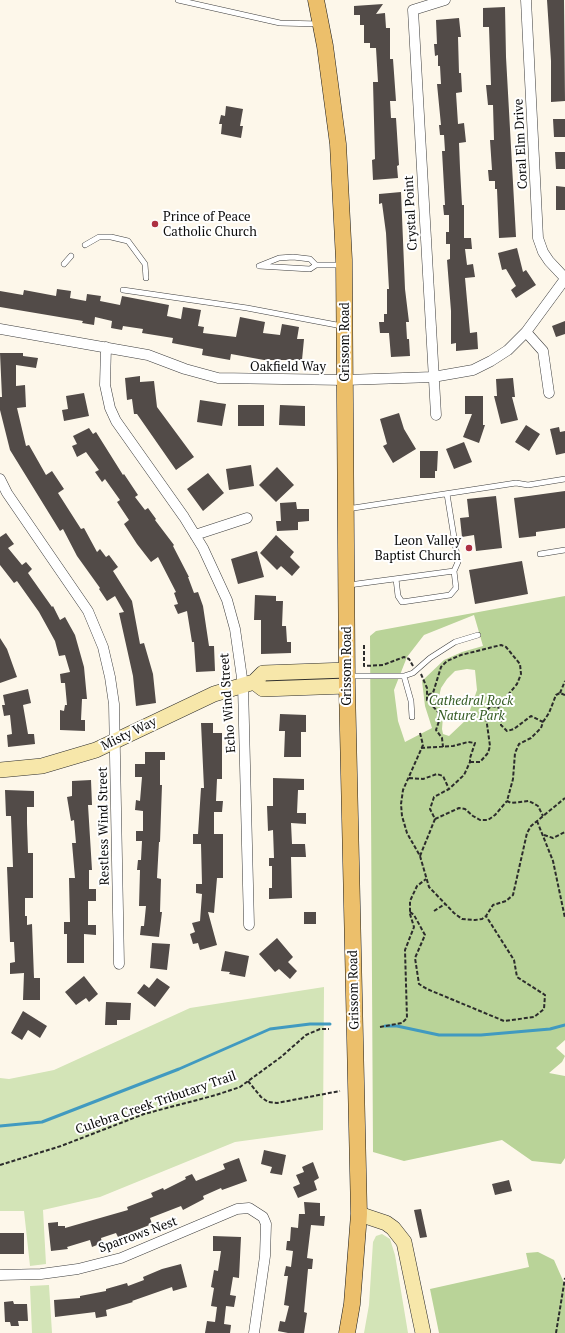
<!DOCTYPE html>
<style>
body{margin:0}
canvas{display:block;background:#fdf7ea}
</style>
<canvas width="565" height="1333"></canvas>
<script>
const context = document.querySelector('canvas').getContext('2d');
context.lineJoin = 'round';
function fillPath(path, color) {
  context.fillStyle = color;
  context.fill(path, 'evenodd');
}
function shape(rows) {
  const path = new Path2D();
  for (const r of rows) {
    path.moveTo(r[0], r[1]);
    for (let i = 2; i < r.length; i += 2) path.lineTo(r[i], r[i + 1]);
  }
  return path;
}
function stroke(path, color, width, dash) {
  context.strokeStyle = color;
  context.lineWidth = width;
  context.lineCap = dash ? 'butt' : 'round';
  context.setLineDash(dash || []);
  context.stroke(path);
}
function drawText(font, color, halo, rows, align = 'center') {
  context.font = font + ' "PT Serif",serif';
  context.lineWidth = 4;
  context.setLineDash([]);
  context.textBaseline = 'middle';
  context.strokeStyle = halo;
  context.fillStyle = color;
  for (const [text, x, y, turn = 0] of rows) {
    context.save();
    context.translate(x, y);
    context.rotate((+turn || 0) * Math.PI / 180);
    context.textAlign = isNaN(turn) ? turn : align;
    if (halo) context.strokeText(text, 0, 0);
    context.fillText(text, 0, 0);
    context.restore();
  }
}
fillPath(shape([
 [324,987,323,1130,235,1142,100,1197,43,1210,46,1264,30,1266,24,1211,0,1211,0,1078,9,1079,54,1070,190,1008],
 [382,1234,390,1239,395,1255,408,1333,364,1333,369,1305,373,1242,376,1236],
 [49,1285,52,1333,32,1333,30,1286]
]), '#d3e4b7');
fillPath(shape([
 [565,596,565,1040,556,1048,565,1056,562,1062,549,1073,565,1076,565,1158,561,1164,532,1161,502,1140,404,1161,373,1152,370,636,376,631],
 [474,615,483,646,462,652,444,660,422,681,425,706,432,728,405,742,398,721,394,690,407,657,424,635],
 [467,669,475,670,477,690,467,719,449,736,443,734,442,729,443,717,438,701,441,688,447,679,455,671],
 [538,1252,554,1260,565,1285,565,1333,439,1333,430,1289,529,1267,526,1253]
]), '#b9d398');
stroke(shape([
 [385,1026,397,1026,439,1035,481,1035,550,1029,565,1025],
 [0,1126,42,1122,179,1069,270,1029,310,1024,330,1024]
]), '#419ac0', 3);
fillPath(shape([
 [547,0,564,0,565,101,551,102,551,61],
 [383,4,376,14,385,13,386,28,390,28,390,59,393,59,396,101,390,101,391,118,396,118,399,165,397,166,398,178,373,180,372,160,375,159,373,82,378,82,376,48,370,48,370,43,364,43,364,25,360,25,360,15,354,15,354,6],
 [505,7,506,57,516,237,499,238,497,189,495,189,495,181,489,181,488,170,492,170,490,140,494,140,493,105,488,105,486,85,491,85,489,27,483,27,483,8],
 [459,18,461,37,458,37,459,73,461,73,462,92,456,93,458,124,464,123,466,142,459,143,460,168,462,205,464,205,464,238,471,238,472,249,465,249,467,265,473,264,475,277,465,278,470,333,477,332,478,349,456,351,456,343,451,344,451,311,447,260,450,259,450,244,446,244,446,232,449,232,449,215,444,215,443,205,445,205,442,151,445,151,444,135,440,135,439,125,441,125,437,84,441,84,440,66,438,66,438,55,435,56,434,44,437,44,436,20],
 [226,106,243,109,240,126,243,126,241,138,221,134,222,124,219,124,221,115,225,116],
 [553,119,565,119,565,137,554,137],
 [555,152,565,152,565,169,556,169],
 [556,186,565,187,565,210,556,210],
 [401,192,405,289,409,322,406,322,407,339,409,339,410,356,391,357,389,333,380,333,379,322,384,322,384,314,387,314,387,289,389,289,386,233,382,203,379,204,379,194],
 [517,248,523,272,526,270,536,285,516,298,511,290,516,286,506,269,502,270,498,253],
 [57,289,71,291,70,298,86,301,87,294,101,296,100,301,120,305,122,296,169,305,167,316,181,319,183,307,201,310,198,326,204,327,203,333,236,337,240,317,265,322,263,333,280,335,282,324,299,327,297,339,304,339,302,360,264,360,231,354,230,360,202,355,203,349,172,343,173,338,142,333,143,329,123,326,122,330,111,328,112,321,95,317,94,325,82,323,83,321,0,307,0,291,23,295,24,290,56,296],
 [565,321,565,334,556,337,552,326],
 [0,353,23,353,23,356,38,358,36,368,16,365,16,386,25,385,26,407,17,408,26,446,29,445,46,475,52,471,64,489,58,493,81,529,84,528,97,552,100,549,106,557,109,555,118,567,113,571,132,601,140,644,144,643,153,674,156,703,136,706,133,676,119,613,124,612,115,596,107,601,99,589,100,588,77,556,63,529,60,531,10,450,0,410,0,397,2,397],
 [140,376,140,382,154,381,157,407,194,457,176,470,137,414,134,414,132,399,127,400,125,378],
 [513,378,515,397,512,397,518,420,501,424,494,396,497,396,496,379],
 [84,393,89,416,64,421,62,410,68,409,66,396],
 [465,396,483,396,483,425,485,425,479,443,463,437,472,414,465,414],
 [200,400,226,404,222,426,197,422],
 [238,405,264,405,264,426,238,426],
 [280,405,305,406,305,426,279,425],
 [399,413,404,429,416,449,393,463,383,446,387,444,380,419],
 [526,425,540,434,529,451,515,442],
 [559,427,560,432,565,431,565,453,556,455,550,429],
 [89,428,93,434,96,432,123,475,124,474,138,495,135,497,145,510,148,508,156,519,155,520,174,545,173,546,189,577,188,577,194,593,198,592,203,606,209,646,214,646,215,671,196,672,194,642,192,642,187,611,178,614,174,605,178,604,174,593,176,592,158,557,151,562,137,544,124,524,129,520,117,502,120,500,105,479,102,482,95,472,99,470,86,452,77,457,72,446,77,444,73,436],
 [464,442,472,462,454,469,446,449],
 [420,451,438,451,437,471,435,471,435,478,420,478],
 [251,465,254,486,229,490,226,469],
 [277,467,294,485,276,502,259,485],
 [208,473,224,493,203,511,187,489],
 [565,491,565,528,536,532,536,536,519,538,514,498],
 [496,496,502,548,476,551,474,535,462,537,460,518,469,517,467,499],
 [296,502,297,509,309,509,309,521,298,522,298,530,277,531,276,521,281,521,280,503],
 [6,533,14,544,8,548,22,565,26,562,32,569,28,573,52,607,53,606,60,620,65,617,75,635,84,667,87,699,82,699,81,720,85,720,85,731,60,730,60,710,64,711,65,705,67,705,65,683,61,683,60,674,70,672,65,655,59,656,55,641,39,612,17,581,14,583,0,565,0,537],
 [276,535,294,552,290,557,300,567,292,576,281,566,277,570,260,553],
 [257,551,264,577,238,584,231,559],
 [522,561,528,594,475,604,469,570],
 [255,595,276,596,276,601,283,601,282,626,286,626,287,642,291,642,291,653,261,654,261,620,254,620],
 [0,638,7,649,17,677,0,683],
 [28,689,31,703,23,705,28,734,34,734,35,744,8,747,7,735,12,734,10,715,4,716,2,705,5,705,3,695],
 [280,714,306,715,306,732,301,732,301,757,284,757,285,731,279,731],
 [201,723,213,723,213,733,222,733,222,779,217,779,216,801,223,801,222,812,214,812,214,834,223,834,223,878,217,878,214,913,208,912,217,945,200,950,198,943,193,944,190,934,195,932,192,923,200,921,202,894,196,893,196,884,202,884,201,844,193,844,193,834,198,834,201,788,204,788],
 [145,752,165,752,165,760,160,760,160,785,162,785,160,842,159,842,157,878,161,879,160,912,162,912,159,937,140,935,141,926,144,926,146,906,139,906,140,870,137,870,138,860,141,860,142,841,136,841,136,831,143,831,143,811,135,810,136,800,140,801,142,777,135,777,135,764,145,764],
 [273,778,304,779,304,790,298,790,297,813,306,813,306,824,291,823,292,844,305,844,306,857,291,857,292,898,269,899,269,888,272,888,272,866,269,866,269,858,274,858,273,830,268,831,267,806,273,806],
 [91,780,92,805,88,805,92,870,89,870,89,889,96,889,96,901,88,901,88,925,96,925,96,935,84,934,84,963,67,963,67,934,64,934,64,922,70,922,69,878,75,878,72,843,76,843,74,820,71,821,67,797,72,796,72,781],
 [5,790,34,791,34,807,27,807,27,823,28,853,33,853,33,898,25,898,25,916,27,916,27,925,32,924,34,978,40,978,40,1000,23,1000,24,973,10,974,10,963,15,962,14,942,10,942,7,867,13,867,11,816,6,816],
 [304,912,316,912,316,924,304,924],
 [277,938,293,957,288,962,297,971,290,979,279,969,275,972,259,954],
 [152,943,170,944,167,970,150,968],
 [225,951,249,956,245,977,229,974,230,972,221,971],
 [84,976,98,994,89,1002,86,998,76,1005,65,992],
 [157,978,170,987,155,1007,137,993,144,984,149,988],
 [106,1002,131,1003,130,1020,117,1020,117,1025,105,1025],
 [23,1011,47,1026,40,1038,28,1030,22,1040,11,1033],
 [264,1150,286,1155,282,1175,270,1173,272,1167,261,1164],
 [239,1158,247,1181,222,1190,221,1188,203,1196,204,1199,183,1210,181,1206,150,1218,152,1224,127,1234,118,1237,116,1233,101,1238,102,1243,92,1247,90,1240,67,1247,68,1249,51,1251,48,1223,58,1222,58,1226,65,1226,65,1228,128,1210,127,1207,153,1197,151,1193,163,1188,164,1190,186,1179,185,1177,192,1174,196,1181,225,1169,223,1164],
 [313,1162,319,1178,314,1181,317,1190,298,1198,293,1187,300,1184,296,1175,304,1172,302,1167],
 [509,1180,512,1191,495,1195,492,1184],
 [304,1202,320,1203,320,1216,325,1216,324,1226,311,1225,307,1258,313,1259,312,1269,308,1269,304,1312,307,1313,304,1333,288,1333,278,1331,280,1321,285,1322,289,1306,284,1305,288,1276,284,1276,286,1266,291,1267,293,1251,286,1250,287,1241,290,1241,291,1227,298,1228,299,1214,305,1214],
 [421,1209,427,1237,420,1238,414,1210],
 [0,1233,24,1233,24,1254,0,1254],
 [213,1236,241,1237,239,1278,233,1277,230,1295,236,1296,234,1307,226,1306,224,1324,231,1325,230,1333,205,1333,207,1321,215,1322,217,1307,211,1306,214,1288,211,1287,214,1270,218,1271,221,1251,213,1251],
 [181,1264,187,1287,173,1291,172,1287,132,1301,133,1302,106,1310,107,1316,96,1318,95,1312,55,1317,54,1300,80,1298,80,1296,106,1291,106,1289,127,1283,128,1286,144,1280,143,1277,162,1269],
 [13,1301,14,1304,27,1304,28,1321,18,1321,19,1326,11,1326,10,1322,5,1322,4,1302]
]), '#524b48');
const lane = shape([
 [178,0,280,23,319,24],
 [85,245,99,237,111,237,128,241,145,264,146,278],
 [64,264,71,256],
 [316,265,310,259,293,257,279,258,259,266,310,269,316,265,341,265],
 [123,290,247,308,342,326],
 [347,509,516,483,528,485,565,479],
 [540,554,565,550],
 [396,579,398,596,402,602,450,595,456,588,454,571],
 [349,585,454,571,458,562,447,494],
 [349,676,404,676,413,673,430,658,455,642,478,635],
 [404,676,411,701,412,717]
]);
const street = shape([
 [526,0,538,238,543,252,549,261,565,278],
 [0,329,148,355,185,369,218,378,345,380,433,377,473,370,491,361,508,350,526,332,565,279],
 [526,332,543,351,549,393],
 [106,347,105,385,110,408,116,421,184,517,203,548,227,600,235,629,243,685,249,925],
 [436,415,413,10,445,0],
 [0,479,7,493,88,611,103,647,110,677,114,704,119,964],
 [195,535,247,518],
 [0,1275,41,1274,78,1269,121,1258,237,1209,249,1208,263,1217,266,1224,265,1256,254,1333]
]);
const secondary = shape([
 [254,682,263,689,347,686],
 [0,770,42,766,96,750,214,694,254,682,263,673,347,670],
 [359,1214,386,1223,393,1228,404,1242,423,1333]
]);
const primary = shape([
 [316,0,325,46,338,144,344,260,347,686,359,1214,352,1304,347,1333]
]);
stroke(lane, '#3d3d3d', 6);
stroke(street, '#3d3d3d', 11);
stroke(secondary, '#2c2c2c', 16);
stroke(primary, '#1b1b1b', 17);
stroke(shape([
 [364,645,364,666,383,665,404,657,409,659,413,666],
 [421,674,427,688,427,700,439,713,440,718,436,730,442,738,443,747],
 [560,693,565,681],
 [428,695,433,693,441,667,447,661,461,655,501,645,506,647,520,664,521,674,517,684,498,707],
 [543,722,549,713,556,695,560,693,565,695],
 [420,733,423,745,403,790,401,804,402,816,407,833,420,856,429,887,454,913,462,919,475,920,482,919,486,916,493,905,506,901,513,895,527,833,531,826,565,798],
 [470,762,480,762,488,753,490,746,486,717,487,710,491,706,498,707,501,713,501,725,507,731,514,729,531,716,543,722,541,728,531,738,519,744,515,753,513,779,507,801,511,803,529,801,538,806,543,816],
 [409,778,423,779,437,774,443,776,449,789],
 [435,819,459,808,465,809,473,816,480,820,488,820,495,815,507,801],
 [537,821,553,861,565,918],
 [544,835,553,838,565,832],
 [420,856,435,819,430,809,434,797,449,789,464,775,470,762,470,758,475,743,468,742,453,746,421,748],
 [434,911,445,904],
 [410,912,414,915,425,935,415,958,419,984,427,989,504,1021,534,1017,544,1009,545,995,517,977,514,960,486,916],
 [380,1027,402,1023,407,1018,405,950,414,927,410,914,410,901,417,886,426,879],
 [248,1081,261,1097,268,1102,277,1103,340,1091],
 [0,1165,61,1146,144,1114,216,1095,240,1087,281,1057,306,1035,320,1029,329,1029],
 [556,1333,565,1278]
]), '#2c2c2c', 2, [4, 2]);
stroke(lane, '#fff', 5);
stroke(street, '#fff', 10);
stroke(secondary, '#f7e7aa', 15);
stroke(primary, '#ecbf6b', 16);
for (const [x, y, r, color] of [
 [155,224,4,"#ad3043"],
 [469,548,4,"#ad3043"]
]) {
  const dot = new Path2D();
  dot.arc(x, y, r, 0, 2 * Math.PI);
  context.fillStyle = color;
  context.fill(dot);
  stroke(dot, '#fff', 1.5);
}
drawText('13px', '#0a0a0a', '#fff', [
 ["Coral Elm Drive",521,144,-93],
 ["Crystal Point",411,213,-93],
 ["Grissom Road",345,342,-90],
 ["Oakfield Way",288,367],
 ["Grissom Road",347,666,-90],
 ["Echo Wind Street",228,703,-94],
 ["Misty Way",129,734,-26],
 ["Restless Wind Street",104,826,-91],
 ["Grissom Road",354,990,-91],
 ["Culebra Creek Tributary Trail",156,1103,-19],
 ["Sparrows Nest",138,1235,-20]
]);
drawText('13px', '#0a0a0a', '#fff', [
 ["Prince of Peace",163,217],
 ["Catholic Church",163,232],
 ["Leon Valley",461,541,"right"],
 ["Baptist Church",461,556,"right"]
], 'left');
drawText('italic 13px', '#345b22', '#fff', [
 ["Cathedral Rock",471,701],
 ["Nature Park",471,716]
]);
</script>
